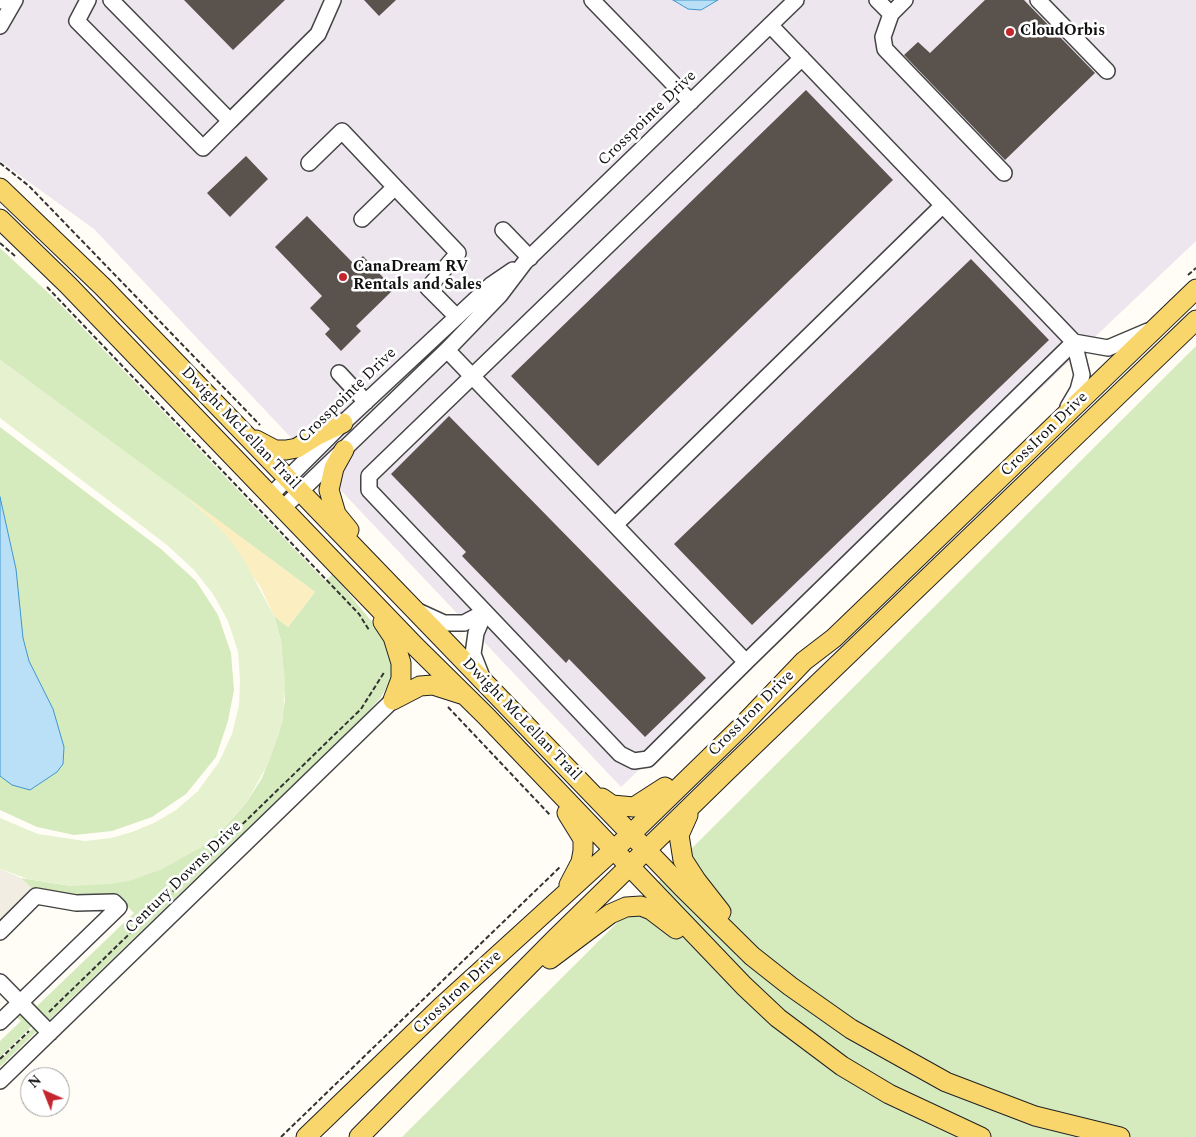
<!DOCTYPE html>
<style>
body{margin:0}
#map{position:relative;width:1196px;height:1137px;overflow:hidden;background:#fffdf5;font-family:Spectral,serif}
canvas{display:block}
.north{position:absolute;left:20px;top:1067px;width:50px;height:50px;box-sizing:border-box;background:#fff;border:1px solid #a0a0a0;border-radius:50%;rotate:316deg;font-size:14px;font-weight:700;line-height:20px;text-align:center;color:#111}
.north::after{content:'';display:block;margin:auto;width:18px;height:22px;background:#c4262e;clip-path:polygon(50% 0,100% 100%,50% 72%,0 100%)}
</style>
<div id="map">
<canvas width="1196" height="1137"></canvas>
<div class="north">N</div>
</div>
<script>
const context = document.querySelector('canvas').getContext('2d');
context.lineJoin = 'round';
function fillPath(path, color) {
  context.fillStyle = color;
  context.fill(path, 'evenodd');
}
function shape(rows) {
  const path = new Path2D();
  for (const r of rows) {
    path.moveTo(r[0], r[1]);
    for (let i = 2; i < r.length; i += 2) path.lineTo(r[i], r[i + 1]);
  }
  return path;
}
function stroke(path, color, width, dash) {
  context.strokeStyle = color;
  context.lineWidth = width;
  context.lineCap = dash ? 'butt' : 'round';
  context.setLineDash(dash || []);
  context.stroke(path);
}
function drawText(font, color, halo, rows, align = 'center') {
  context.font = font + ' Spectral,serif';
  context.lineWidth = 5;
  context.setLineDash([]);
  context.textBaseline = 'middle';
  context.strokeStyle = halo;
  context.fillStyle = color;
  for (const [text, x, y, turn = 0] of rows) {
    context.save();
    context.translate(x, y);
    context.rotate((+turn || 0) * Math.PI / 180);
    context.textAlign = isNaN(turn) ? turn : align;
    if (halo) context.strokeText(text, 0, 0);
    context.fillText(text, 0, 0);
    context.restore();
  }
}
fillPath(shape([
 [0,0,1196,0,1196,241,621,787,94,229,0,161]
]), '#eee6ef');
fillPath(shape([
 [0,248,56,300,325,581,333,574,389,643,395,672,381,697,368,712,47,1022,27,1003,32,1000,37,1006,134,913,115,894,72,895,32,889,21,878,71,886,200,848,226,826,246,803,262,778,279,733,285,701,281,641,274,616,288,627,315,592,0,360],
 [1196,346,1196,1137,402,1137,1189,353],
 [0,427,161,549,196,581,218,615,231,653,234,690,228,721,216,757,186,794,152,817,112,831,74,835,37,827,0,810],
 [17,1012,32,1026,0,1057,0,1041,21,1021,16,1017],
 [33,1028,36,1032,0,1067,0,1060]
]), '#d5ebbd');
fillPath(shape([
 [182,493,315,592,288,627,274,616,260,586,204,513]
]), '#fbeec1');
fillPath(shape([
 [0,360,182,493,204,513,227,536,243,558,274,616,281,641,285,682,283,720,269,762,246,803,226,826,200,848,160,870,129,881,110,884,71,886,28,879,0,869,0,818,38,834,85,841,111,838,132,832,154,823,176,810,198,791,219,762,232,734,239,705,240,680,238,652,228,621,213,594,194,570,167,545,0,418]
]), '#e6f2cf');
fillPath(shape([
 [0,869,21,878,33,889,0,921]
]), '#f1ede2');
const water = shape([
 [673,0,718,0,701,10,688,9,673,0],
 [0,497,16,569,23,638,29,661,53,709,64,747,63,764,57,772,30,790,12,785,0,776,0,497]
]);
fillPath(water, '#b9e0f7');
stroke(water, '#3f96cf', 1);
fillPath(shape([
 [184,0,285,0,233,50],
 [364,0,396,0,379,16],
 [985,0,1024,0,1095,73,1005,160,904,55,918,42,930,53],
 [806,90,893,180,598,466,511,376],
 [246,156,268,179,230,217,207,193],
 [307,216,354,264,363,256,394,289,356,326,361,331,341,351,325,334,330,329,310,308,322,296,275,247],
 [971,259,1049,340,752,625,674,544],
 [449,416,706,678,645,737,569,659,566,663,462,556,466,552,391,474]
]), '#5a524d');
const minor = shape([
 [88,0,77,21,203,148,230,121,111,0],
 [592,0,691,102],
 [877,0,891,14,905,0],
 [1038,0,1107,71],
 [0,1,1,0],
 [891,14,883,37,885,49,1004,173],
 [770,25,1074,342,1082,375,1078,390,1068,407],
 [0,26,15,0],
 [230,121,318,34,333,0],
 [309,163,342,131,395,187],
 [362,219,395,187,458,253,428,288,457,317],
 [503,230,530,258],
 [1074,342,1108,348,1148,331],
 [447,350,615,525,943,205],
 [339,373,366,402],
 [271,495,343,423,491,285,513,270],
 [283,508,447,350,500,295,525,262,796,0],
 [615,525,746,662,648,759,634,761,620,754,369,490,369,476,802,58],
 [420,612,444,623,464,623,485,612],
 [746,662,1074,342],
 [482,677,473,654,476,633,485,612],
 [0,932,36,896,76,903,114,902,119,907,0,1022],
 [0,982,50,1033],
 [0,1081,393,700]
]);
const major = shape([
 [0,188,103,287,682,887,752,956,790,986,851,1029,946,1082,1035,1116,1120,1137],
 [0,219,68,285,416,647,486,716,744,986,778,1018,842,1066,889,1094,981,1137],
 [256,440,275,450,286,450,297,448,316,436,343,423],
 [344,450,334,468,329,490,336,514,349,530],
 [383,622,393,637,401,663,401,679,393,700],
 [393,700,420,686,433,685,461,694],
 [602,798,612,805,634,807,665,787],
 [567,813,583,839,583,851,581,862,569,885],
 [688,815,679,835,683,860,696,880,721,912],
 [550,959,610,914,626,907,641,906,651,910,676,929],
 [306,1137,441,1007,631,834,740,728,804,661,834,638,1196,289],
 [359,1137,555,939,726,772,1196,320]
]);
stroke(minor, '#444', 18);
stroke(major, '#222', 21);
stroke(shape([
 [0,163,29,186,260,425],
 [0,243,15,256],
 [1188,275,1196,268],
 [47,287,359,614,369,630],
 [448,707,551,816],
 [49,1012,361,709,385,671],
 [0,1059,29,1031],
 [281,1137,561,866]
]), '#333', 2, [5, 2.5]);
stroke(minor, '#fff', 15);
stroke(major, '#f9d66b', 19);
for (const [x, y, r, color] of [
 [1010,32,5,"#c4262e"],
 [343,277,5,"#c4262e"]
]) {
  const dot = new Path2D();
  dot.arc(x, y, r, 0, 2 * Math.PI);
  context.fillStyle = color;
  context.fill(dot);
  stroke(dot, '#fff', 2);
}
drawText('bold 16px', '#111', '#fff', [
 ["CloudOrbis",1020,32],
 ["CanaDream RV",353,268],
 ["Rentals and Sales",353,286]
], 'left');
drawText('16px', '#111', '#fff', [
 ["Crosspointe Drive",648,119,-44],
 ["Crosspointe Drive",348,396,-44],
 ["Dwight McLellan Trail",240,429,46],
 ["CrossIron Drive",1045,435,-44],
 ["CrossIron Drive",752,714,-45],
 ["Dwight McLellan Trail",521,720,46],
 ["Century Downs Drive",184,878,-44],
 ["CrossIron Drive",458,993,-43]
]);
</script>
